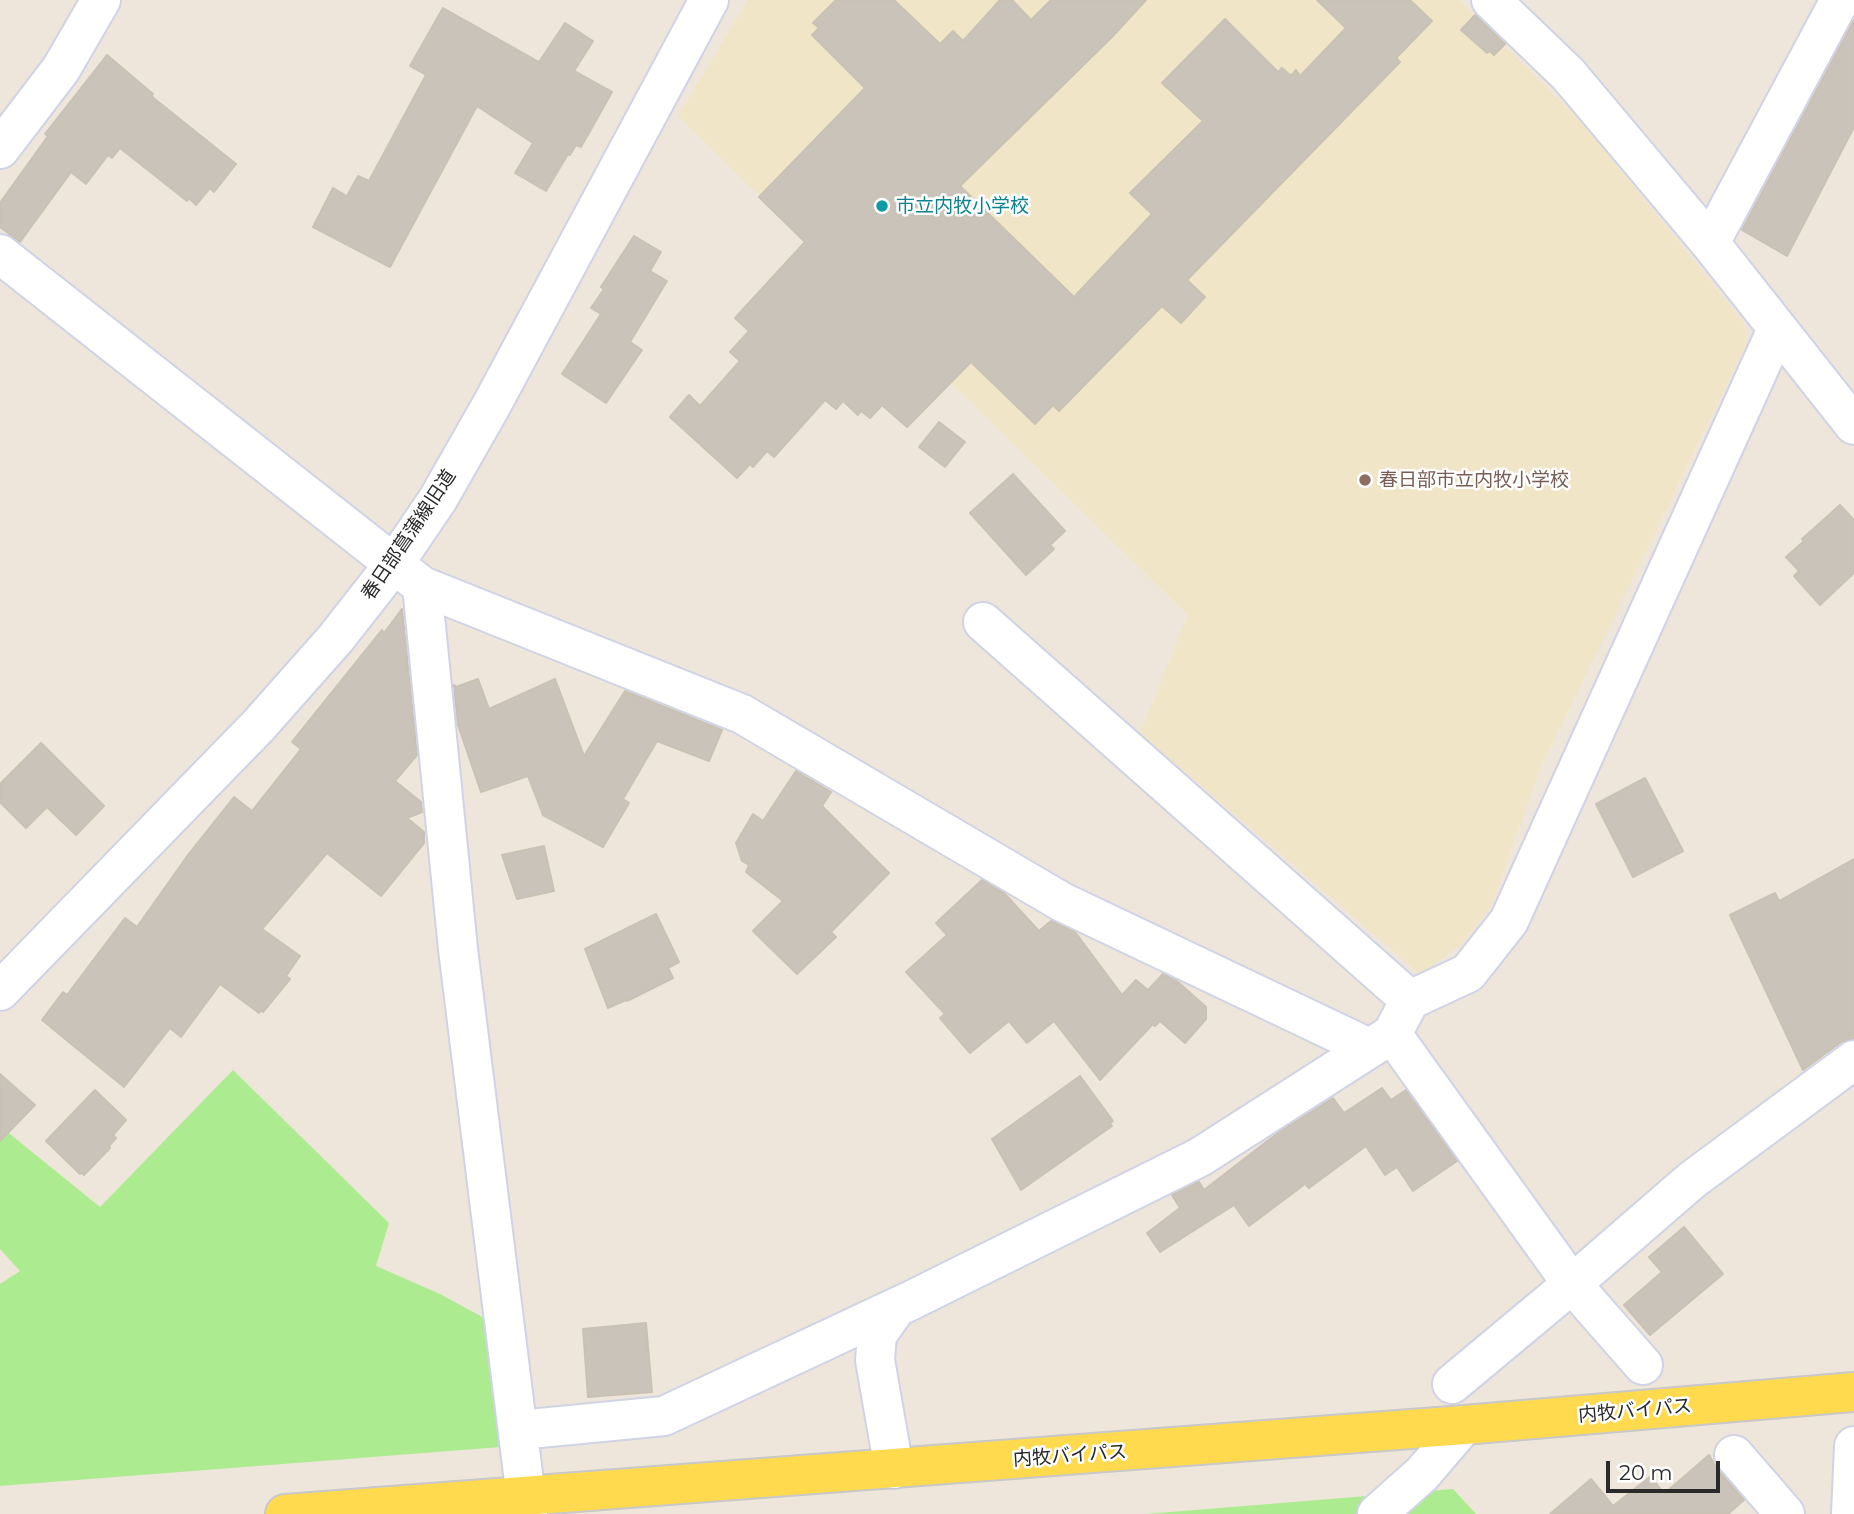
<!DOCTYPE html>
<meta charset="utf-8">
<style>
body{margin:0}
#map{position:relative;width:1854px;height:1514px;overflow:hidden;background:#eee6da;font-family:Montserrat,sans-serif}
canvas{display:block}
.scale{position:absolute;left:1606px;top:1461px;width:114px;height:32px;box-sizing:border-box;border:4px solid #2a2a2a;border-top:0;padding-left:9px;font-size:21px;line-height:24px;white-space:nowrap;color:#2a2a2a;-webkit-text-stroke:5px #fff;paint-order:stroke}
</style>
<div id="map">
<canvas width="1854" height="1514"></canvas>
<div class="scale">20 m</div>
</div>
<script>
const context = document.querySelector('canvas').getContext('2d');
context.lineJoin = 'round';
function fillPath(path, color) {
  context.fillStyle = color;
  context.fill(path, 'evenodd');
}
function shape(rows) {
  const path = new Path2D();
  for (const r of rows) {
    path.moveTo(r[0], r[1]);
    for (let i = 2; i < r.length; i += 2) path.lineTo(r[i], r[i + 1]);
  }
  return path;
}
function stroke(path, color, width, dash) {
  context.strokeStyle = color;
  context.lineWidth = width;
  context.lineCap = dash ? 'butt' : 'round';
  context.setLineDash(dash || []);
  context.stroke(path);
}
function drawText(font, color, halo, rows, align = 'center') {
  context.font = font + ' Montserrat,"Noto Sans JP",sans-serif';
  context.lineWidth = 5;
  context.setLineDash([]);
  context.textBaseline = 'middle';
  context.strokeStyle = halo;
  context.fillStyle = color;
  for (const [text, x, y, turn = 0] of rows) {
    context.save();
    context.translate(x, y);
    context.rotate((+turn || 0) * Math.PI / 180);
    context.textAlign = isNaN(turn) ? turn : align;
    if (halo) context.strokeText(text, 0, 0);
    context.fillText(text, 0, 0);
    context.restore();
  }
}
fillPath(shape([
 [748,0,1459,0,1583,124,1744,323,1746,345,1540,770,1491,906,1461,945,1420,974,1140,733,1188,615,678,116]
]), '#f1e5c7');
fillPath(shape([
 [233,1070,389,1223,376,1266,440,1294,488,1320,501,1447,0,1486,0,1284,20,1271,0,1249,0,1126,100,1207],
 [1453,1489,1476,1514,1146,1514]
]), '#aceb90');
const building = shape([
 [836,0,894,0,940,44,953,31,963,41,1000,0,1012,0,1031,20,1051,0,1146,0,1112,37,960,186,1074,297,1152,214,1130,193,1203,121,1162,83,1225,19,1278,72,1282,68,1291,76,1296,70,1300,76,1346,28,1317,0,1410,0,1432,21,1396,58,1400,62,1187,280,1205,297,1181,323,1162,306,1059,411,1053,405,1035,424,971,362,907,427,882,405,870,418,861,411,858,415,843,401,836,409,825,400,774,457,767,451,753,467,750,464,737,478,670,417,689,395,700,406,740,361,730,352,749,331,735,318,805,242,759,197,865,88,812,35,819,28,813,23,836,0],
 [443,8,539,62,565,23,593,41,574,71,612,92,581,147,576,145,570,155,568,154,546,191,515,173,533,143,477,106,390,267,313,227,333,188,347,196,358,176,369,181,426,75,410,66,443,8],
 [1475,15,1505,44,1494,55,1490,51,1487,53,1461,30,1475,15],
 [1854,20,1854,127,1787,256,1742,230,1854,20],
 [107,55,153,94,151,96,236,164,214,192,210,188,196,205,189,198,187,201,120,148,112,158,108,155,86,184,71,172,20,242,0,227,0,203,48,136,45,134,107,55],
 [634,236,661,252,650,271,667,281,630,342,642,350,606,403,562,374,601,314,591,308,604,289,601,287,634,236],
 [939,422,965,442,945,467,919,447,939,422],
 [1013,474,1065,531,1050,545,1054,549,1026,575,970,513,1013,474],
 [1840,505,1854,520,1854,573,1820,605,1794,576,1799,571,1786,557,1804,541,1802,539,1840,505],
 [402,609,417,755,395,781,421,802,422,812,407,818,424,832,424,843,381,896,327,853,262,929,300,956,286,976,290,979,263,1012,261,1010,259,1013,220,984,181,1037,170,1028,124,1087,42,1020,63,992,67,995,125,918,137,927,188,855,234,797,252,811,301,749,292,742,382,630,384,633,402,609],
 [478,679,489,709,555,679,584,756,625,691,722,730,709,761,657,741,623,799,629,803,603,847,543,815,528,776,481,792,458,725,454,685,456,687,478,679],
 [41,743,104,806,76,835,47,807,26,828,0,802,0,784,41,743],
 [796,771,831,792,822,806,889,873,831,932,836,937,797,974,753,931,783,901,746,872,749,865,742,861,736,843,753,814,763,821,796,771],
 [1645,778,1683,851,1633,877,1596,804,1645,778],
 [544,846,554,891,517,899,502,855,544,846],
 [1854,859,1854,1039,1841,1042,1803,1070,1730,915,1775,893,1779,901,1854,859],
 [982,880,1004,893,1039,931,1051,921,1075,932,1122,995,1136,980,1148,990,1163,974,1178,982,1206,1007,1206,1019,1185,1043,1160,1021,1155,1026,1153,1024,1100,1080,1054,1021,1027,1043,1009,1021,970,1053,940,1018,945,1014,906,972,947,935,936,923,982,880],
 [656,914,679,962,668,968,673,978,627,1001,626,1000,608,1008,585,949,656,914],
 [0,1074,35,1105,0,1141,0,1074],
 [1080,1076,1113,1121,1110,1123,1112,1126,1021,1190,992,1139,1080,1076],
 [1382,1088,1391,1100,1406,1090,1457,1161,1413,1191,1397,1167,1385,1175,1366,1146,1309,1188,1305,1184,1249,1226,1234,1205,1160,1252,1147,1233,1180,1208,1172,1195,1199,1182,1204,1190,1279,1132,1333,1098,1344,1113,1382,1088],
 [95,1090,126,1120,113,1135,116,1138,109,1146,110,1148,84,1175,81,1172,80,1174,46,1141,95,1090],
 [1684,1227,1723,1274,1650,1335,1624,1305,1662,1272,1649,1257,1684,1227],
 [646,1323,652,1392,588,1397,583,1329,646,1323],
 [1709,1455,1717,1469,1744,1500,1728,1514,1550,1514,1591,1479,1613,1506,1651,1476,1664,1494,1709,1455]
]);
fillPath(building, '#c9c3ba');
stroke(building, '#c9c2b4', 2);
const minor = shape([
 [1491,0,1568,74,1710,243,1854,425],
 [0,149,61,69,101,0],
 [1710,243,1840,0],
 [0,254,422,586,742,714,1062,902,1369,1048],
 [422,586,458,949,528,1514],
 [983,622,1410,1000],
 [0,991,259,725,336,638,394,564,438,499,491,406,709,0],
 [1392,1034,1572,1284,1643,1365],
 [1452,1384,1572,1284,1692,1180,1854,1060],
 [519,1430,664,1416,912,1300,1200,1157,1392,1034,1410,1000,1468,973,1509,921,1777,329],
 [1734,1455,1785,1514],
 [894,1469,875,1360,877,1335,897,1307],
 [1377,1514,1422,1474,1464,1425],
 [1851,1514,1854,1446]
]);
const major = shape([
 [285,1514,1464,1425,1854,1392]
]);
stroke(minor, '#cfd3e5', 42);
stroke(major, '#c8c8c8', 42);
stroke(minor, '#fff', 38);
stroke(major, '#ffda4e', 38);
for (const [x, y, r, color] of [
 [882,206,7,"#0f9aa8"],
 [1365,480,7,"#8d6e63"]
]) {
  const dot = new Path2D();
  dot.arc(x, y, r, 0, 2 * Math.PI);
  context.fillStyle = color;
  context.fill(dot);
  stroke(dot, '#fff', 2.5);
}
drawText('19px', '#0d838f', '#fff', [
 ["市立内牧小学校",896,206]
], 'left');
drawText('19px', '#785e54', '#fff', [
 ["春日部市立内牧小学校",1379,480]
], 'left');
drawText('19px', '#2a2a2a', '#fff', [
 ["春日部菖蒲線旧道",409,535,-56],
 ["内牧バイパス",1635,1411,-5],
 ["内牧バイパス",1070,1456,-4]
]);
</script>
